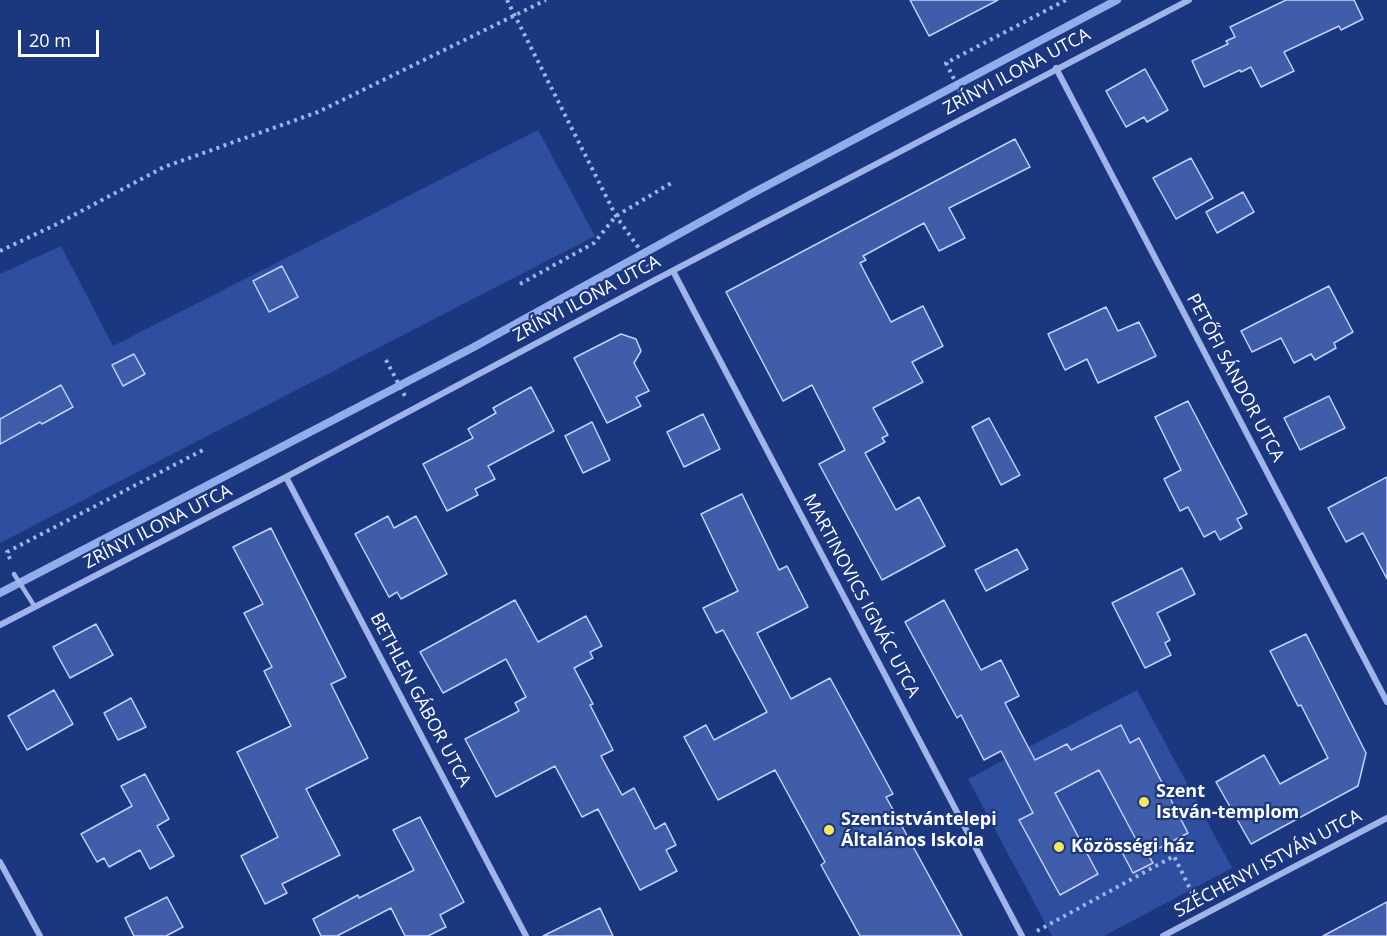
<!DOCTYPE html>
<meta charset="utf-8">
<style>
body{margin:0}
#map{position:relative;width:1387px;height:936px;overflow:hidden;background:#1b3780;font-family:"Open Sans",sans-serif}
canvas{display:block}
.scale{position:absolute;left:18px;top:30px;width:81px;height:27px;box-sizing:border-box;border:3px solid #fff;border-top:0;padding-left:8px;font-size:18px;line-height:21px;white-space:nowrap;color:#fff;-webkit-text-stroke:4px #1b3780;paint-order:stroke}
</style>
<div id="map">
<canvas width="1387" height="936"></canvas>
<div class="scale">20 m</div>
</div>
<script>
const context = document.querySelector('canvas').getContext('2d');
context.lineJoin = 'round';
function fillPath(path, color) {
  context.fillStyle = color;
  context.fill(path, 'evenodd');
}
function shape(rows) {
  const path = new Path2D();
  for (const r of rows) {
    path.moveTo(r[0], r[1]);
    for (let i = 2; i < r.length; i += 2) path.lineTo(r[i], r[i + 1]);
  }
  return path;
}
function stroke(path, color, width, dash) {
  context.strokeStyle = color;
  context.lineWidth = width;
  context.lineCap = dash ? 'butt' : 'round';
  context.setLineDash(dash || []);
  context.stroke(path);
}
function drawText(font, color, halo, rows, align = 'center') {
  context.font = font + ' "Open Sans",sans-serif';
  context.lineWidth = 4.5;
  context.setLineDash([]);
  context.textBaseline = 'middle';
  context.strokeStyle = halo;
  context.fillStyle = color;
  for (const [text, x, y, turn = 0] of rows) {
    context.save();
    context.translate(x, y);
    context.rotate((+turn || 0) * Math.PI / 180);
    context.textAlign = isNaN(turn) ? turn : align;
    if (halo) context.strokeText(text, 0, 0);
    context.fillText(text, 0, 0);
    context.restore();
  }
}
fillPath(shape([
 [538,130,595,236,0,543,0,274,61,246,113,346],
 [1137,690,1232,868,1104,936,1052,936,968,779]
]), '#2e4e9f');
stroke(shape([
 [0,593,472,348,753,193,1117,0]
]), '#92adec', 8);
const building = shape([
 [910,0,998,0,929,36,910,0],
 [1286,0,1354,0,1363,19,1341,30,1339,26,1284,52,1294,71,1261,87,1251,67,1241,72,1240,70,1204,87,1192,61,1228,44,1226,41,1235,37,1230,27,1286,0],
 [1145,69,1168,110,1147,122,1144,117,1126,127,1106,91,1145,69],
 [1015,139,1030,167,949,208,965,238,939,251,924,223,863,256,866,260,860,263,891,322,923,306,943,346,912,362,923,382,873,408,888,435,882,438,885,442,865,453,896,510,919,497,945,546,882,580,819,464,845,450,812,385,783,401,726,292,1015,139],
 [1191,158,1213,198,1176,219,1153,178,1191,158],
 [1243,192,1254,212,1217,233,1206,212,1243,192],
 [282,266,298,297,269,312,253,281,282,266],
 [1329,286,1353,332,1334,343,1336,348,1315,360,1311,354,1294,363,1281,338,1252,352,1241,331,1329,286],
 [1106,307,1118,331,1139,322,1156,356,1098,383,1087,359,1065,370,1048,334,1106,307],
 [621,334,636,339,641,351,634,363,649,391,636,397,641,406,607,423,574,358,621,334],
 [134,354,145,374,123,386,112,365,134,354],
 [61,385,73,407,42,424,40,422,0,444,0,419,61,385],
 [531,387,554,431,488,466,495,479,475,489,478,495,447,511,423,464,473,438,468,429,496,413,493,408,531,387],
 [1329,396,1345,428,1300,450,1284,418,1329,396],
 [1188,401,1247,514,1237,519,1242,528,1220,540,1215,531,1204,537,1188,507,1180,511,1164,479,1181,470,1155,417,1188,401],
 [703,414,720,449,684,467,667,432,703,414],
 [989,418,1020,475,1001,485,972,427,989,418],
 [592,422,610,460,583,473,565,436,592,422],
 [1387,477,1387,579,1363,533,1346,542,1328,508,1387,477],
 [742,494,779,570,787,566,808,607,757,633,791,699,830,678,893,794,886,797,962,936,860,936,821,865,825,862,775,770,718,800,684,737,706,725,714,740,767,712,723,630,716,633,703,608,738,591,701,514,742,494],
 [388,516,394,528,416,516,447,574,401,599,397,592,389,597,355,534,388,516],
 [271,528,346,677,331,684,368,758,306,789,340,855,282,884,287,893,265,904,241,856,278,837,237,752,291,726,264,671,272,667,244,613,263,604,233,547,271,528],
 [1017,549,1028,569,986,591,975,570,1017,549],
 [1182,568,1195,594,1157,613,1170,640,1165,643,1171,655,1145,668,1112,603,1182,568],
 [515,600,538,642,586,616,602,646,590,652,593,658,574,668,593,704,590,705,613,750,601,756,622,795,634,788,655,829,665,823,676,845,666,850,677,871,640,890,598,809,582,817,555,766,496,797,465,739,519,711,515,703,526,697,506,659,443,693,420,652,515,600],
 [944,600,981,670,1001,660,1019,696,1005,703,1035,760,1067,744,1071,750,1121,725,1130,743,1139,738,1188,833,1148,854,1153,863,1133,873,1123,854,1139,845,1099,770,1055,793,1098,874,1060,895,1019,820,1033,813,1001,751,984,760,961,715,957,718,905,622,944,600],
 [96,624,113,655,70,678,53,647,96,624],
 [1306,634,1366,753,1358,786,1251,844,1216,782,1264,755,1280,784,1328,758,1301,705,1298,706,1270,651,1306,634],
 [54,690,73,724,27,750,8,716,54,690],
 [131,698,146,727,118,740,104,713,131,698],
 [145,774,169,819,157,826,174,856,150,869,140,850,109,867,104,858,97,862,81,834,132,806,121,786,145,774],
 [420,817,464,902,440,915,446,927,428,936,405,936,391,908,337,936,321,936,313,919,358,895,359,898,414,870,393,830,420,817],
 [167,897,183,927,166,936,134,936,125,918,167,897],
 [1387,902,1387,936,1323,936,1387,902],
 [600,908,613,936,543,936,600,908]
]);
fillPath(building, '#3f5da8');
stroke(building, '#c3d2f7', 1.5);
stroke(shape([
 [507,0,616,216,638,247,648,266],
 [964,99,946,63,1066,0],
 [0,251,57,224,164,167,318,112,546,0],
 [520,284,594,243,616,216,673,182],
 [386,360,405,396],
 [10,559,7,552,203,450],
 [1168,844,1196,901],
 [1037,931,1174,856]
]), '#9fb4e9', 4, [3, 4.5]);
stroke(shape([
 [14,574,35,607]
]), '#9fb4e9', 4.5);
stroke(shape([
 [1056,68,1387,702],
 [673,271,1022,936],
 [286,477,526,936],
 [0,625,286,477,655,280,1189,0],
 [0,862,40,936],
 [1163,936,1387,818]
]), '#9fb4e9', 6);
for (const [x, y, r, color] of [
 [1144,802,6,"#fbe75c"],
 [829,830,6,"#fbe75c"],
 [1059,847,6,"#fbe75c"]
]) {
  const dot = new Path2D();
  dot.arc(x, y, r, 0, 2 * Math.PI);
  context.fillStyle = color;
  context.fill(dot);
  stroke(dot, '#1b3780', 2);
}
drawText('18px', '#fff', '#1b3780', [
 ["ZRÍNYI ILONA UTCA",1017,72,-28],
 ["ZRÍNYI ILONA UTCA",587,299,-28],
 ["PETŐFI SÁNDOR UTCA",1235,378,62],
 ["ZRÍNYI ILONA UTCA",158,527,-27],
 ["MARTINOVICS IGNÁC UTCA",861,596,62],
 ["BETHLEN GÁBOR UTCA",420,700,62],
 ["SZÉCHENYI ISTVÁN UTCA",1268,864,-28]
]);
drawText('bold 18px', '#fff', '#1b3780', [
 ["Szent",1156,792],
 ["István-templom",1156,813],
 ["Szentistvántelepi",841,820],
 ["Általános Iskola",841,841],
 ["Közösségi ház",1071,847]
], 'left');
</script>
